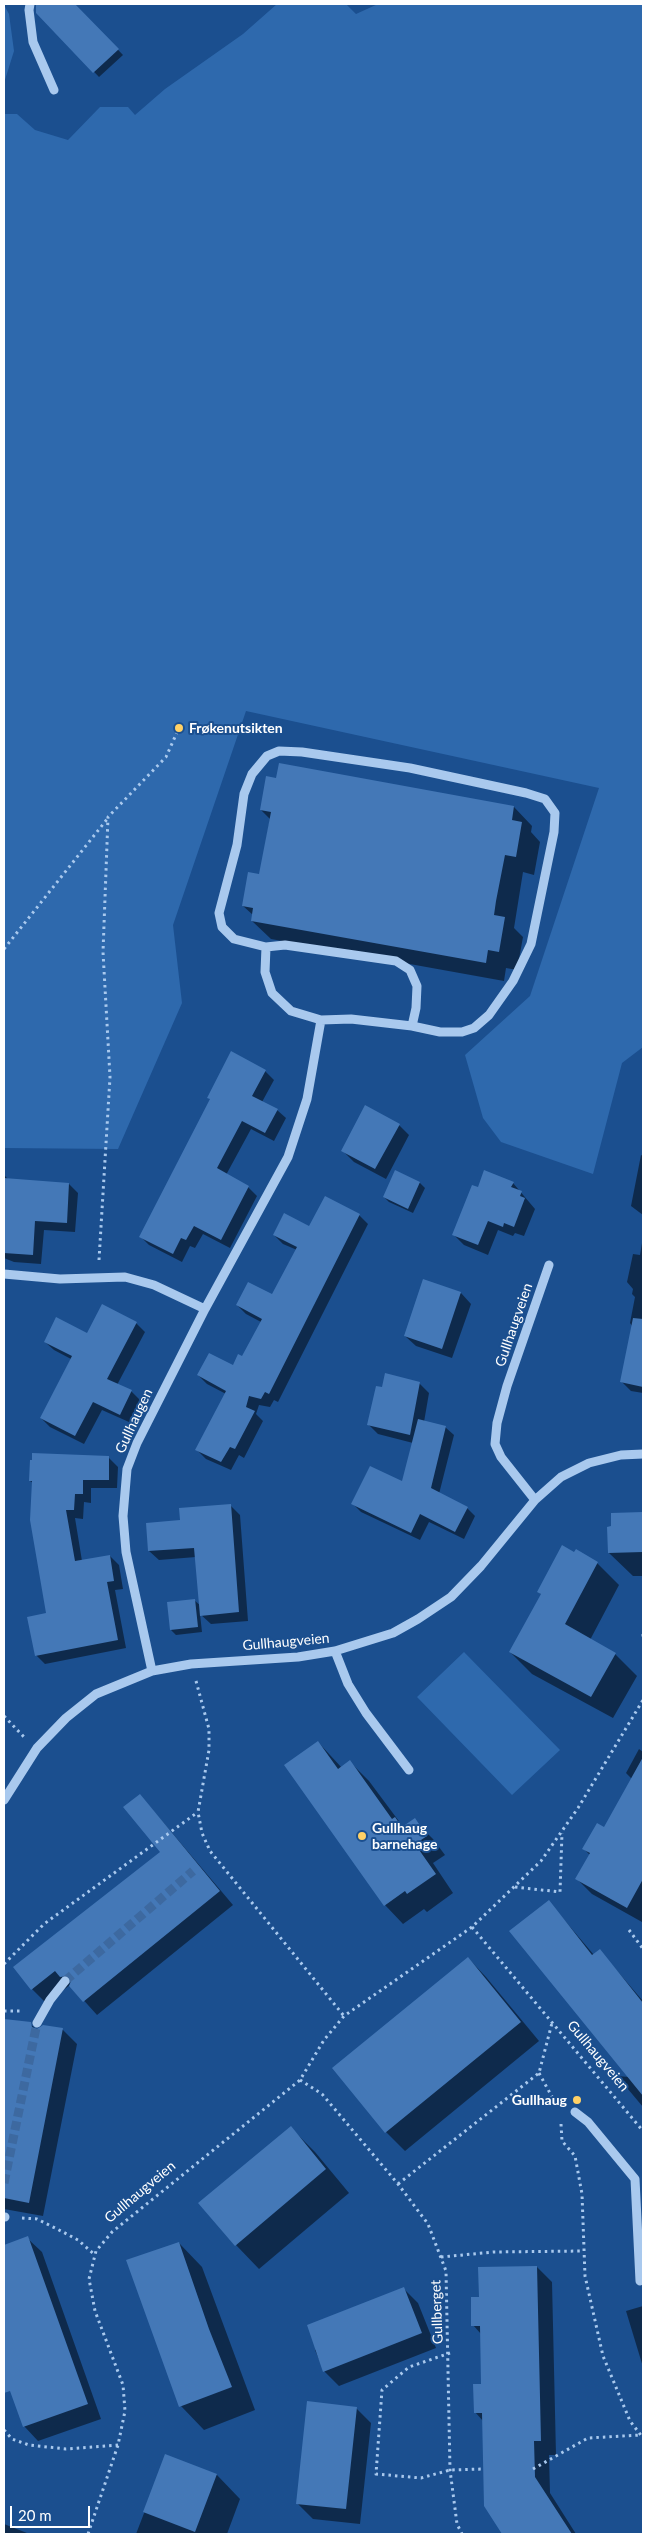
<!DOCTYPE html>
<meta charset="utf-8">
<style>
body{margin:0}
#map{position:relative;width:647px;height:2538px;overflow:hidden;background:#1b4f8f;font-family:Lato,sans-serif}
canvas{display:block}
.frame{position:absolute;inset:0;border:5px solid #fff;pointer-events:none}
.scale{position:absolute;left:10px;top:2506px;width:80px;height:22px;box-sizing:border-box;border:2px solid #fff;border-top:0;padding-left:6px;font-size:15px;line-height:18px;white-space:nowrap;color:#fff;-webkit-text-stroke:4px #1b4f8f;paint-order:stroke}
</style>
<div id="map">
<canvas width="647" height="2538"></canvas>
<div class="frame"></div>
<div class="scale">20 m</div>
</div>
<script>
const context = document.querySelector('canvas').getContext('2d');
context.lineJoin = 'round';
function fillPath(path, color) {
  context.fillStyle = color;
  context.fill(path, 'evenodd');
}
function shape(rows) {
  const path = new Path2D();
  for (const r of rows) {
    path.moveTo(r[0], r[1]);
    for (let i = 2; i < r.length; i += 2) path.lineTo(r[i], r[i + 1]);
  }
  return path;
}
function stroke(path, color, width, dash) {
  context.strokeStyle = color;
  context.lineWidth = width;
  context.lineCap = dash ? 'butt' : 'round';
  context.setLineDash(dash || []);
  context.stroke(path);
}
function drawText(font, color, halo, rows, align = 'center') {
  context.font = font + ' Lato,sans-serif';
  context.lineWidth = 4;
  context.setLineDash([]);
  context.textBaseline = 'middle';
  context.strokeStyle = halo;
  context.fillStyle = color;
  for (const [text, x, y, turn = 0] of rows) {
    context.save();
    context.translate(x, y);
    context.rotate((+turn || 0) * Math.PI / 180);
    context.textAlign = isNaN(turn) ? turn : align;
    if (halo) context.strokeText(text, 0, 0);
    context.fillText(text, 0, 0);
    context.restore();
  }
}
fillPath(shape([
 [277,4,346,4,356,14,378,4,643,4,643,1047,622,1063,593,1174,501,1142,483,1118,465,1055,530,996,599,788,246,711,173,925,182,1003,118,1149,4,1148,4,114,17,114,35,130,68,140,100,107,128,107,135,115,165,89,243,34],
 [4,5,9,14,14,51,4,83],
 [464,1652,560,1750,512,1795,417,1697]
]), '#2e69ad');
fillPath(shape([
 [41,4,74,4,123,55,99,77,37,12,37,7],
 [514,807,532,826,531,832,540,842,534,875,523,872,514,928,523,937,517,970,506,968,504,981,271,939,252,921,253,915,243,906,260,875,270,819,261,810],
 [265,1071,274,1080,262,1102,277,1110,286,1118,274,1141,251,1129,226,1175,248,1187,257,1196,230,1248,203,1234,195,1248,190,1246,182,1262,149,1245,140,1236],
 [399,1125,409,1135,386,1179,354,1162,343,1151],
 [641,1155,643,1156,643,1215,631,1206],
 [396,1172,420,1183,425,1188,413,1213,389,1202,384,1197],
 [4,1175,9,1180,69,1184,78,1193,75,1232,44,1230,41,1264,14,1262,4,1258],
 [513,1183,535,1209,524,1236,515,1233,513,1236,498,1230,488,1255,464,1245,454,1235,478,1189],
 [359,1215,368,1224,278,1402,274,1400,270,1407,259,1405,256,1414,263,1421,244,1458,239,1455,231,1470,206,1459,196,1449,226,1394,207,1384,198,1375,233,1366,243,1358,261,1322,246,1314,237,1305,273,1296,297,1250,283,1244,274,1235],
 [643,1237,643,1393,631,1391,622,1382,632,1326,630,1323,635,1297,632,1294,633,1289,627,1282,633,1254,640,1255],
 [461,1293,471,1304,452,1358,416,1346,405,1336],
 [136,1323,145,1332,117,1385,131,1391,140,1400,129,1422,102,1410,84,1444,50,1427,41,1418,71,1359,54,1350,45,1342],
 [419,1383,429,1393,424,1422,445,1427,454,1435,439,1494,467,1508,475,1516,464,1539,429,1522,420,1540,361,1512,353,1504,403,1483,413,1443,378,1434,368,1424,383,1388],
 [109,1458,118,1467,117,1488,91,1488,91,1503,84,1502,83,1519,75,1518,82,1561,110,1556,119,1565,123,1589,115,1590,126,1648,45,1664,36,1655,47,1614,33,1483,30,1481],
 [231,1506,240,1515,248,1621,211,1624,200,1614,202,1632,176,1635,171,1630,194,1600,201,1606,196,1557,159,1560,149,1551,181,1521],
 [643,1513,643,1576,633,1576,609,1553,612,1514],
 [576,1551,597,1563,619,1585,590,1640,615,1654,637,1676,613,1718,532,1674,510,1652,542,1595,538,1591],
 [318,1742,342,1768,350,1762,369,1781,404,1828,414,1820,433,1839,445,1855,433,1863,453,1893,427,1912,424,1909,403,1924,385,1905,286,1765],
 [639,1749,643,1752,642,1922,592,1894,577,1879,590,1855,584,1849,604,1829,632,1779,626,1773],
 [140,1795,233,1905,97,2015,70,1985,46,2003,32,1989,161,1852],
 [549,1902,594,1955,600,1951,643,2001,643,2107,617,2076,629,2077],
 [468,1958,486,1977,539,2041,405,2151,386,2132,334,2068],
 [4,2020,30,2024,37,2030,63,2030,77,2044,43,2216,4,2209],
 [291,2128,315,2152,349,2193,259,2269,236,2245],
 [27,2238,42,2252,101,2419,38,2441,24,2426,4,2370,4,2247],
 [179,2243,202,2267,255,2410,204,2430,181,2406],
 [537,2267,552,2282,556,2455,549,2455,550,2493,576,2534,503,2534,485,2506,483,2421,475,2412,482,2385,481,2334,473,2325,480,2298],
 [403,2288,418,2303,436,2348,339,2386,324,2371,315,2350],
 [643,2306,643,2367,626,2311],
 [356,2408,371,2423,360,2524,313,2519,298,2504],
 [166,2456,217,2475,240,2499,227,2534,136,2534],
 [4,2524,27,2533,28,2534,4,2534]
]), '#0007');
fillPath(shape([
 [36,4,75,4,119,49,93,73,36,13],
 [279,763,514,806,512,820,522,822,516,857,505,855,496,901,494,915,505,917,499,952,488,950,486,963,251,921,253,908,242,906,248,872,259,874,271,812,260,810,266,776,276,778],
 [231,1051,266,1070,252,1096,278,1109,265,1133,242,1121,217,1168,249,1186,221,1240,194,1226,186,1240,181,1238,173,1254,139,1237,210,1099,207,1098],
 [365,1105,400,1124,375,1169,341,1151],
 [395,1170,420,1182,408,1209,383,1197],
 [484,1170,514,1182,511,1187,522,1191,520,1196,525,1198,514,1227,504,1223,503,1227,488,1221,478,1245,452,1235,472,1185,478,1187],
 [4,1178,69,1183,67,1223,35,1221,33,1255,4,1253],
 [325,1196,360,1214,269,1394,265,1392,261,1399,249,1396,246,1407,255,1411,235,1449,230,1447,221,1462,195,1450,226,1391,197,1375,209,1353,233,1365,238,1354,242,1356,262,1319,236,1305,248,1282,272,1294,297,1247,273,1235,284,1213,309,1226],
 [423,1279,461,1292,442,1349,404,1336],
 [102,1304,137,1322,107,1379,132,1390,120,1415,93,1402,75,1436,40,1418,72,1356,44,1342,56,1317,87,1333],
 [633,1318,643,1319,643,1387,620,1382],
 [385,1373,420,1382,410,1435,367,1425,376,1386,382,1387],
 [418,1419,446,1426,431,1488,468,1507,455,1532,420,1514,411,1533,351,1504,370,1466,402,1481],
 [32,1453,109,1456,109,1480,83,1480,83,1494,75,1494,74,1510,66,1510,75,1561,110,1555,114,1581,107,1582,118,1640,35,1656,27,1617,46,1613,30,1520,32,1481,29,1481,30,1460,32,1460],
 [231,1504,239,1612,200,1616,194,1548,148,1551,146,1523,180,1520,179,1508],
 [643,1512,643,1552,608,1553,607,1527,611,1526,611,1513],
 [562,1545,574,1552,576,1549,598,1562,565,1624,616,1653,591,1697,509,1652,541,1594,537,1592],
 [195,1599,198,1627,170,1630,167,1602],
 [318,1741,338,1769,350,1760,392,1819,395,1817,402,1827,415,1818,427,1836,415,1844,436,1874,407,1894,405,1891,384,1906,284,1765],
 [643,1757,643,1879,627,1908,575,1879,590,1853,582,1849,597,1823,604,1827],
 [140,1794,220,1891,83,2002,69,1986,71,1981,69,1976,60,1977,55,1971,31,1990,13,1967,160,1852,123,1807],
 [549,1900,592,1955,600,1949,643,2003,643,2096,509,1931],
 [468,1957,521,2022,385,2133,332,2068],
 [4,2019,31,2022,32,2027,37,2029,43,2025,63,2028,29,2203,4,2198],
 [291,2126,326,2169,235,2246,198,2203],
 [28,2236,88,2404,23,2427,10,2391,4,2393,4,2245],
 [179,2242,209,2329,232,2387,179,2407,126,2260],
 [537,2266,541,2441,534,2441,535,2477,572,2534,502,2534,484,2506,482,2413,474,2413,473,2384,481,2384,480,2326,471,2326,471,2297,479,2297,478,2267],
 [404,2287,422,2333,323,2372,307,2325],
 [307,2401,357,2407,346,2509,296,2504],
 [165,2454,217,2474,195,2532,143,2512]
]), '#4478b7');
stroke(shape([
 [65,1981,193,1871],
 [4,2183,37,2023]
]), '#3d69a0', 9, [9, 4.5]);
stroke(shape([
 [4,949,108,818],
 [99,1260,110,1077,103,952,108,817,166,757,179,728],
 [643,1634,643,1640],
 [196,1681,209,1729,209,1750,198,1812,202,1833,210,1851,344,2016],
 [4,1716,24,1737],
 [515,1887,560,1892,562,1833],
 [472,1927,643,2131],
 [629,1930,643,1949],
 [4,1964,44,1924,198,1812],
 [4,2011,22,2011],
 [539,2073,557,2106],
 [300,2080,322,2094,398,2184,428,2224,446,2271,450,2470,457,2524,462,2534],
 [561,2124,562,2141,575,2156,582,2194,585,2276,603,2356,630,2421,643,2438],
 [398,2184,539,2073,552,2023],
 [22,2218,37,2219,63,2232,78,2240,95,2255],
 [441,2257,493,2252,583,2251],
 [450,2353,409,2367,382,2390,376,2474,421,2478,450,2470,483,2469],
 [4,2430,12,2439,29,2445,66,2449,118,2445],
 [533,2469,588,2438,640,2435],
 [88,2534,118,2445,125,2411,123,2385,95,2311,89,2279,96,2251,112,2232,300,2080,324,2040,344,2016,472,1927,541,1861,578,1808,643,1700]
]), '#a9c9ee', 3, [2.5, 4]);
stroke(shape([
 [30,4,29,10,33,42,54,90],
 [279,751,302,752,410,768,526,793,545,799,555,813,554,832,531,944,513,981,489,1015,474,1028,462,1032,440,1032,412,1026,351,1019,321,1020,291,1011,272,993,265,972,266,947,234,939,222,927,219,913,237,845,244,794,252,774,267,756,279,751],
 [266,947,285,945,396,961,410,970,417,986,416,1008,412,1026],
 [4,1274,60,1279,125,1277,154,1285,205,1309],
 [535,1500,501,1457,495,1444,497,1423,507,1386,549,1265],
 [335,1651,348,1684,366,1713,409,1770],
 [152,1671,126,1552,123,1516,127,1469,137,1443,205,1309,288,1157,307,1099,321,1020],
 [4,1800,37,1748,66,1718,96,1694,152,1671,191,1664,298,1657,335,1651,393,1633,418,1619,451,1597,481,1566,535,1500,561,1477,589,1463,621,1455,643,1454],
 [37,2023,50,2000,65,1981],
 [575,2112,588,2122,635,2179,640,2281],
 [4,2217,5,2217]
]), '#a9c9ee', 9);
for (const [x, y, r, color] of [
 [179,728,5,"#ffd166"],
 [362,1836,5,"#ffd166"],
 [577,2100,5,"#ffd166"]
]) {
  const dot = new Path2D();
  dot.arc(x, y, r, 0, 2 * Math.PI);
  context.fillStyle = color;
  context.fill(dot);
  stroke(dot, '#1b4f8f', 2);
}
drawText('bold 14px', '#fff', '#1b4f8f', [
 ["Frøkenutsikten",189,728],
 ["Gullhaug",372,1828],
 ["barnehage",372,1844],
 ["Gullhaug",567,2100,"right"]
], 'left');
drawText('14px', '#fff', '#1b4f8f', [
 ["Gullhaugveien",514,1325,-71],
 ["Gullhaugen",134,1421,-65],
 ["Gullhaugveien",286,1642,-5],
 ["Gullhaugveien",598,2056,50],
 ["Gullhaugveien",140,2192,-40],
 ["Gullberget",437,2312,-92]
]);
</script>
